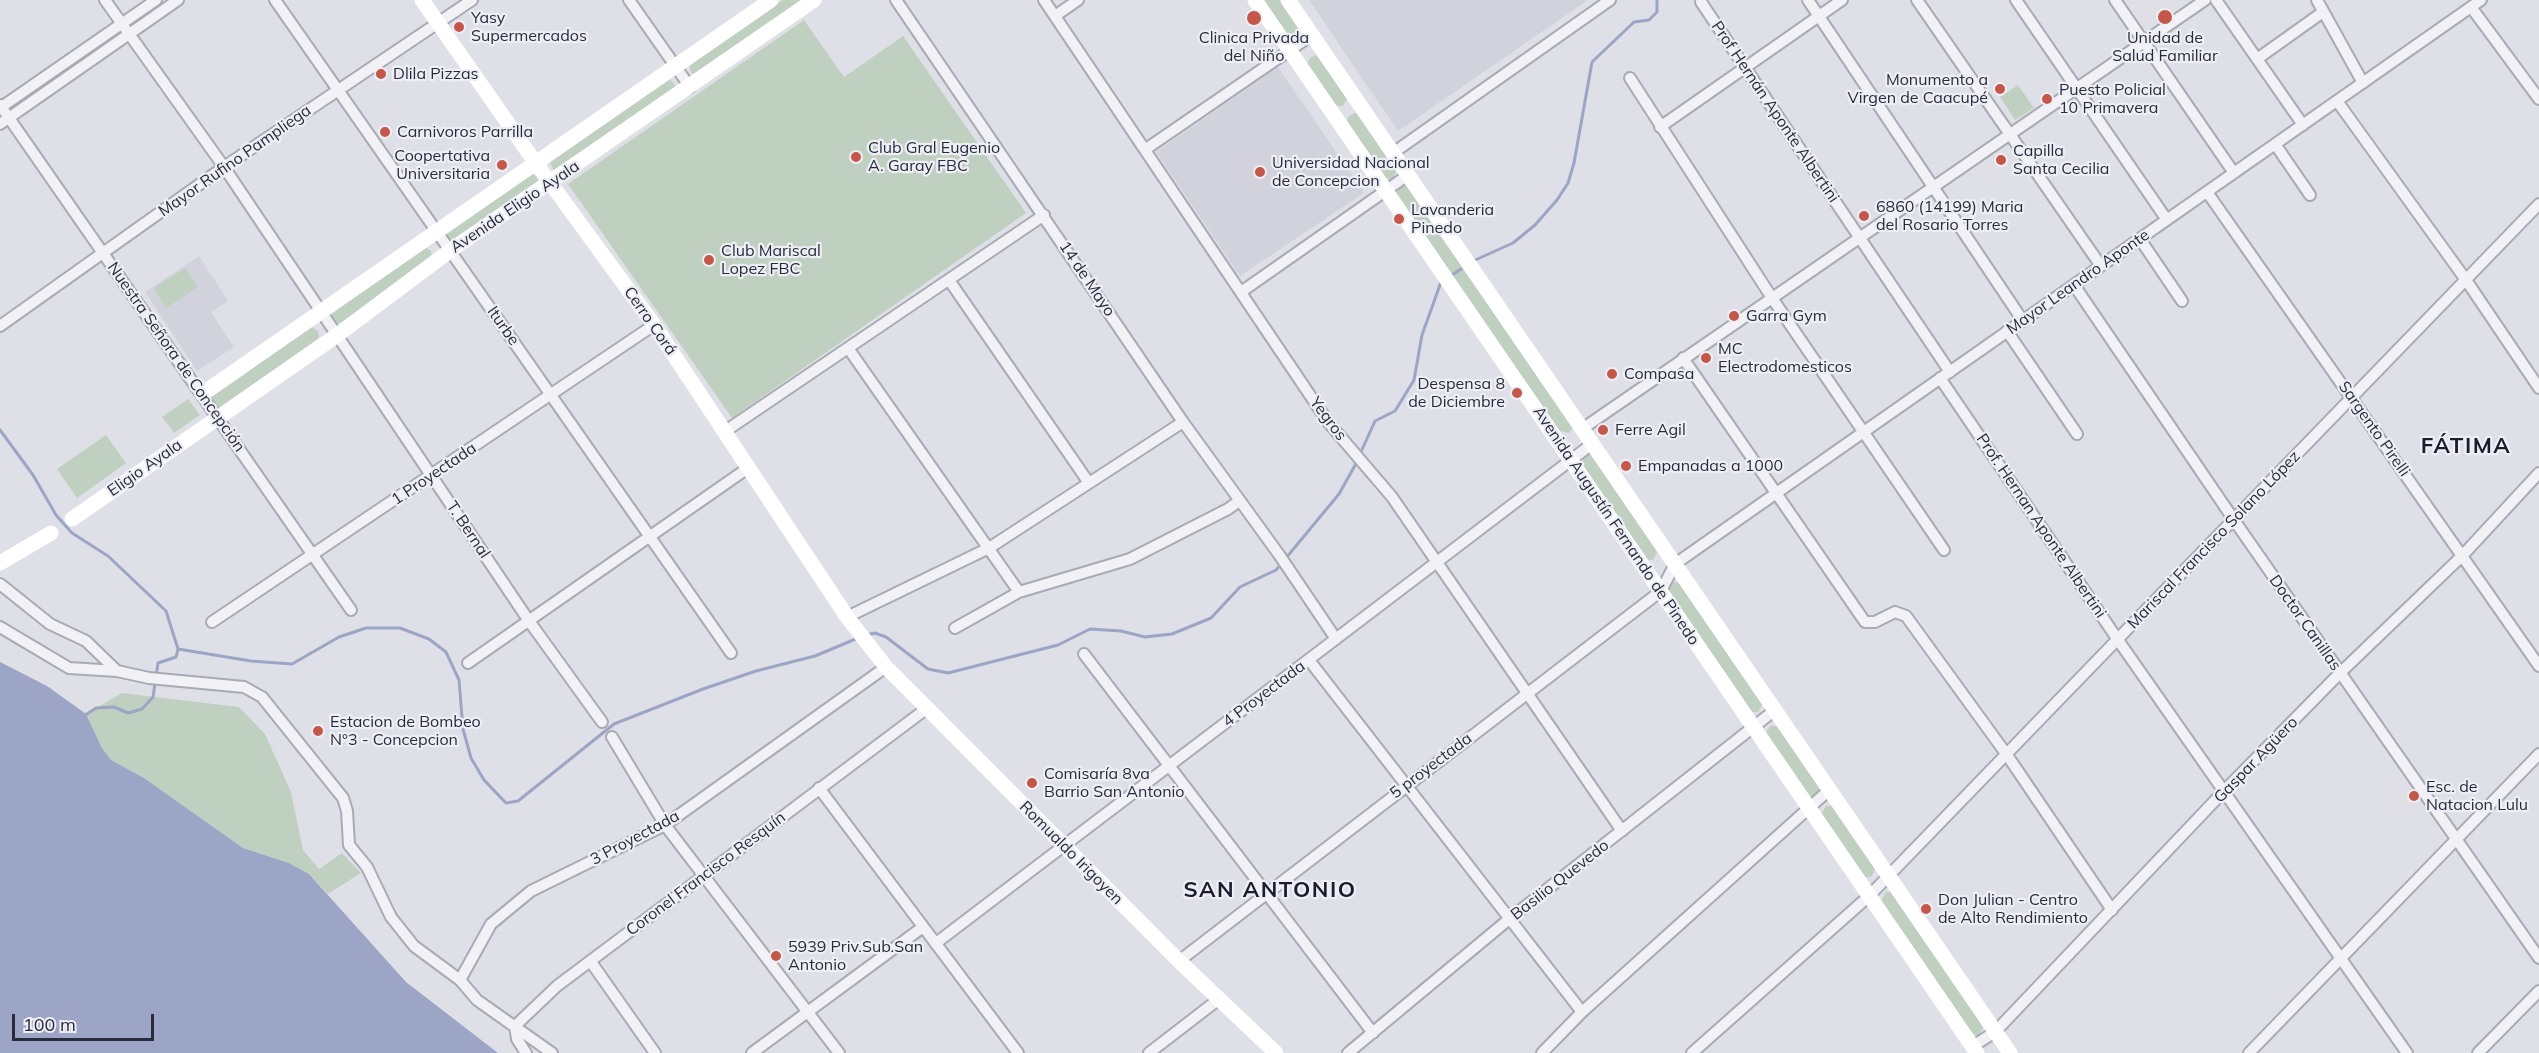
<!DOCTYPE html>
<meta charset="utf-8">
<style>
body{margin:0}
#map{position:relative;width:2539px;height:1053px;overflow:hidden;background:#dfe0e7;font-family:Mulish,sans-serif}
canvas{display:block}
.scale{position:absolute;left:12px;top:1014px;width:142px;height:27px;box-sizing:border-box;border:3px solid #292b3d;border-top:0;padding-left:8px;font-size:18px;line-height:21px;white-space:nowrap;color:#292b3d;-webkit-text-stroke:4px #eeeff5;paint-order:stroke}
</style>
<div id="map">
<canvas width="2539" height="1053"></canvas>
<div class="scale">100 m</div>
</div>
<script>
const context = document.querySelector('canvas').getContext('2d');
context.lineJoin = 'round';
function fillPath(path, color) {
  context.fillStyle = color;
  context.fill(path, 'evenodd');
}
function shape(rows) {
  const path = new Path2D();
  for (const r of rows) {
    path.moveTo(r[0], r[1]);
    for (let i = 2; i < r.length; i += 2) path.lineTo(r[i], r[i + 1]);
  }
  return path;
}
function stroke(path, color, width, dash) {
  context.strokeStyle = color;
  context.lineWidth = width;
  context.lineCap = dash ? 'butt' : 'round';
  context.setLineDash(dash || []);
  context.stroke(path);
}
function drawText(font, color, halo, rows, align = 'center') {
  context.font = font + ' Mulish,sans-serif';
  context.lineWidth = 4.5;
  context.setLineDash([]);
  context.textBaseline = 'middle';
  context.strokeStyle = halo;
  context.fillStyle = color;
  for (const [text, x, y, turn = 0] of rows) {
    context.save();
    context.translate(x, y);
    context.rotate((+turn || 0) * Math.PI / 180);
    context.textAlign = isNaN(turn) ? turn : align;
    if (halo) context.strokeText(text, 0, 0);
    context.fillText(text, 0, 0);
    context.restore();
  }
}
fillPath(shape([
 [1309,0,1588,0,1398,131],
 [1278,67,1364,193,1240,276,1156,152],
 [199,256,228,301,211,312,234,347,197,371,145,292]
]), '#d1d2dc');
fillPath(shape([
 [783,0,807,0,694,76,691,72,689,65],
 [1262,0,1280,0,1301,31,1299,38,1289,39],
 [804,20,844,77,903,36,1026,213,732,418,568,184],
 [1316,55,1320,56,1348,97,1343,106,1336,106,1307,64,1310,58],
 [669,78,676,87,555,171,552,167,550,161],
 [2018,85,2034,108,2015,120,2000,97],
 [1355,113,1359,114,1397,170,1392,179,1384,178,1346,122,1349,116],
 [533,173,539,181,451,243,446,237,445,234],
 [1400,186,1408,186,1573,428,1569,433,1560,431,1395,195],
 [425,247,431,251,432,259,339,324,333,320,332,313],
 [185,268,198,287,166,308,154,288],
 [312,327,318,331,319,338,219,408,213,404,212,397],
 [188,399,200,415,174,433,162,417],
 [106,435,126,463,77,498,57,469],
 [1586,454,1593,454,1658,551,1653,560,1646,560,1581,463],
 [1674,582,1681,582,1763,703,1758,712,1751,712,1669,591],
 [122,693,239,707,265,734,291,792,303,850,319,869,342,853,361,873,328,894,309,874,289,863,243,848,144,778,111,760,102,748,86,714],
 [1770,726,1777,726,1820,788,1815,797,1808,797,1765,734],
 [1826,806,1834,806,1876,868,1871,877,1864,877,1821,814],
 [1886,892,1893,892,1984,1025,1979,1035,1972,1034,1881,901]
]), '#c0d0c0');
fillPath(shape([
 [0,662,47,686,86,714,102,748,111,760,144,778,243,848,289,863,309,874,406,982,498,1053,0,1053]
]), '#9ca5c5');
stroke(shape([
 [1473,261,1513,243,1535,225,1557,200,1568,183,1574,163,1592,62,1634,22,1649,20,1657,12,1657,0],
 [1452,275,1461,269],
 [0,430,33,475,56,515,72,533,108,556,166,611,178,649,176,657,158,663,153,697,142,709,128,713,114,707,96,708,84,716],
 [1360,454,1375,421,1395,411,1414,380,1422,335,1441,282],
 [1286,558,1339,494,1358,460],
 [867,635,875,633,886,637,928,669,948,673,1058,645,1090,629,1121,631,1145,637,1172,634,1211,618,1240,587,1276,570,1282,563],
 [178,649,251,661,292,664,339,637,366,628,400,628,429,639,446,652,459,680,463,729,471,758,484,780,506,803,518,801,614,724,703,689,756,671,815,656,858,638]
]), '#9ca5c5', 3);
const street = shape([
 [105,0,224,167,529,621,602,722],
 [275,0,731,653],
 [629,0,690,87],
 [896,0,1183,422,1280,556,1336,639],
 [1044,0,1328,422,1392,497,1622,831],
 [1808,0,2023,321],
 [1917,0,2101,266],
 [2016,0,2167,220],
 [2115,0,2234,173],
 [2216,0,2303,125],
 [2317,0,2363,83],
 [1701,2,1950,372],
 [2471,7,2539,99],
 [1055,16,1078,0],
 [2257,59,2323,12],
 [1630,78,1772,298,1944,550],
 [2337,101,2466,280,2539,388],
 [0,105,351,610],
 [0,108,156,0],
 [0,124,178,0],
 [1660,127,1842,0],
 [2275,144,2310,195],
 [1146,149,1312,35],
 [1393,153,1610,0],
 [2207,192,2539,666],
 [2140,239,2182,301],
 [949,280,1089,483],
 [2074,285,2234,520,2539,958],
 [1241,292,1408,175],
 [0,326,224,167,472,0],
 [2007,331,2077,434],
 [848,348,1019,592],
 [1683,358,1865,622,1875,622,1895,612,1906,616,2007,755,2112,910],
 [1940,378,2118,640,2407,1053],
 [1582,429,2205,0],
 [724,432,1044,215],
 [0,584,50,624,86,641,117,671],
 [847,617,989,548,1183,422],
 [212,622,654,325],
 [0,627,69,668,117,671,149,678,244,687,262,697,343,798,347,811,349,845,367,867,391,917,414,946,460,980,477,1000,552,1053],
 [955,628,1019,592,1130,559,1228,509,1239,501],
 [1084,654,1373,1033],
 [1309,660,1582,1012],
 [468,663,748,468],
 [612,737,665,825,839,1053],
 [819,788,1018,1053],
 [936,943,1592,444],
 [1179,961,1661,591,1675,564,2481,0],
 [591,962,655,1053],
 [460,980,491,924,531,891,665,825,886,667],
 [1973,1046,1995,1032,2225,790,2340,673,2462,556,2539,473],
 [526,1053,517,1039,515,1026,557,986,926,709],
 [752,1053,923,927],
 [1149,1053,1219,999],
 [1348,1053,1508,920,1775,710],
 [1542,1053,1582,1012,1829,790],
 [1692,1053,1869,896,2539,204],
 [2249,1053,2539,754],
 [2478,1053,2539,991]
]);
stroke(street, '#a8aab4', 14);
stroke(street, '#f1f1f6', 10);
stroke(shape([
 [422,0,535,162,654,325,847,617,886,667,1179,961,1276,1053],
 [1255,0,1977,1053],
 [1288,0,2010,1053],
 [202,394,771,0],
 [72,519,336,336,451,250,814,0],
 [0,563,51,533]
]), '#fff', 15);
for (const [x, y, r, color] of [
 [2165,17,8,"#c5574a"],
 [1254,18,8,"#c5574a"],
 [459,27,6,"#c5574a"],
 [381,74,6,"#c5574a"],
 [2000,89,6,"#c5574a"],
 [2047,99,6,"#c5574a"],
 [385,132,6,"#c5574a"],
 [856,157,6,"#c5574a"],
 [2001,160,6,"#c5574a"],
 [502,165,6,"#c5574a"],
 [1260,172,6,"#c5574a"],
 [1864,216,6,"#c5574a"],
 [1399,219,6,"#c5574a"],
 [709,260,6,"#c5574a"],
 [1734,316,6,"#c5574a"],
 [1706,358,6,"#c5574a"],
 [1612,374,6,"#c5574a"],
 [1517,393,6,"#c5574a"],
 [1603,430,6,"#c5574a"],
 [1626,466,6,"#c5574a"],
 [318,731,6,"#c5574a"],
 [1032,783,6,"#c5574a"],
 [2414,796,6,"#c5574a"],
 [1926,909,6,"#c5574a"],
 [776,956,6,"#c5574a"]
]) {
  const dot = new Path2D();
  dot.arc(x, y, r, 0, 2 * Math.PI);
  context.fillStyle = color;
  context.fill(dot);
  stroke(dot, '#eeeff5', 2);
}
drawText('16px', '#292b3d', '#eeeff5', [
 ["Yasy",471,18],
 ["Supermercados",471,36],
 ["Clinica Privada",1254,38,"center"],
 ["del Niño",1254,56,"center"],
 ["Unidad de",2165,38,"center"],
 ["Salud Familiar",2165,56,"center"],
 ["Dlila Pizzas",393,74],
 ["Monumento a",1988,80,"right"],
 ["Virgen de Caacupé",1988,98,"right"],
 ["Puesto Policial",2059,90],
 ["10 Primavera",2059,108],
 ["Carnivoros Parrilla",397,132],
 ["Club Gral Eugenio",868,148],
 ["A. Garay FBC",868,166],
 ["Capilla",2013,151],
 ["Santa Cecilia",2013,169],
 ["Coopertativa",490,156,"right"],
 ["Universitaria",490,174,"right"],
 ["Universidad Nacional",1272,163],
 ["de Concepcion",1272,181],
 ["6860 (14199) Maria",1876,207],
 ["del Rosario Torres",1876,225],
 ["Lavanderia",1411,210],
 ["Pinedo",1411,228],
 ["Club Mariscal",721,251],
 ["Lopez FBC",721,269],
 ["Garra Gym",1746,316],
 ["MC",1718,349],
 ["Electrodomesticos",1718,367],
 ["Compasa",1624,374],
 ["Despensa 8",1505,384,"right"],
 ["de Diciembre",1505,402,"right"],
 ["Ferre Agil",1615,430],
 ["Empanadas a 1000",1638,466],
 ["Estacion de Bombeo",330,722],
 ["N°3 - Concepcion",330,740],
 ["Comisaría 8va",1044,774],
 ["Barrio San Antonio",1044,792],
 ["Esc. de",2426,787],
 ["Natacion Lulu",2426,805],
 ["Don Julian - Centro",1938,900],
 ["de Alto Rendimiento",1938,918],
 ["5939 Priv.Sub.San",788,947],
 ["Antonio",788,965]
], 'left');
drawText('16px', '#292b3d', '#eeeff5', [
 ["Prof Hernán Aponte Albertini",1775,112,56],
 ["Mayor Rufino Pampliega",235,161,-35],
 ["Avenida Eligio Ayala",515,207,-34],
 ["14 de Mayo",1087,279,56],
 ["Mayor Leandro Aponte",2078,282,-35],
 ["Cerro Corá",650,321,55],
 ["Iturbe",503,326,55],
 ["Nuestra Señora de Concepción",176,357,55],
 ["Yegros",1328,419,53],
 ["Sargento Pirelli",2374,429,55],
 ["Eligio Ayala",145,468,-35],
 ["1 Proyectada",434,474,-34],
 ["Avenida Augustín Fernando de Pinedo",1616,526,56],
 ["Prof. Hernan Aponte Albertini",2041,526,56],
 ["T. Bernal",468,530,56],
 ["Mariscal Francisco Solano López",2214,540,-46],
 ["Doctor Canillas",2305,623,55],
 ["4 Proyectada",1264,694,-37],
 ["Gaspar Agüero",2256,760,-46],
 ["5 proyectada",1431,766,-37],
 ["3 Proyectada",635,838,-28],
 ["Romualdo Irigoyen",1071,853,45],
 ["Coronel Francisco Resquín",706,874,-37],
 ["Basilio Quevedo",1560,880,-38]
]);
context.letterSpacing = '1.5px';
drawText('bold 22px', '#1b1c2e', '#eeeff5', [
 ["FÁTIMA",2466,446],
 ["SAN ANTONIO",1270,890]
]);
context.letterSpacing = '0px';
</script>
